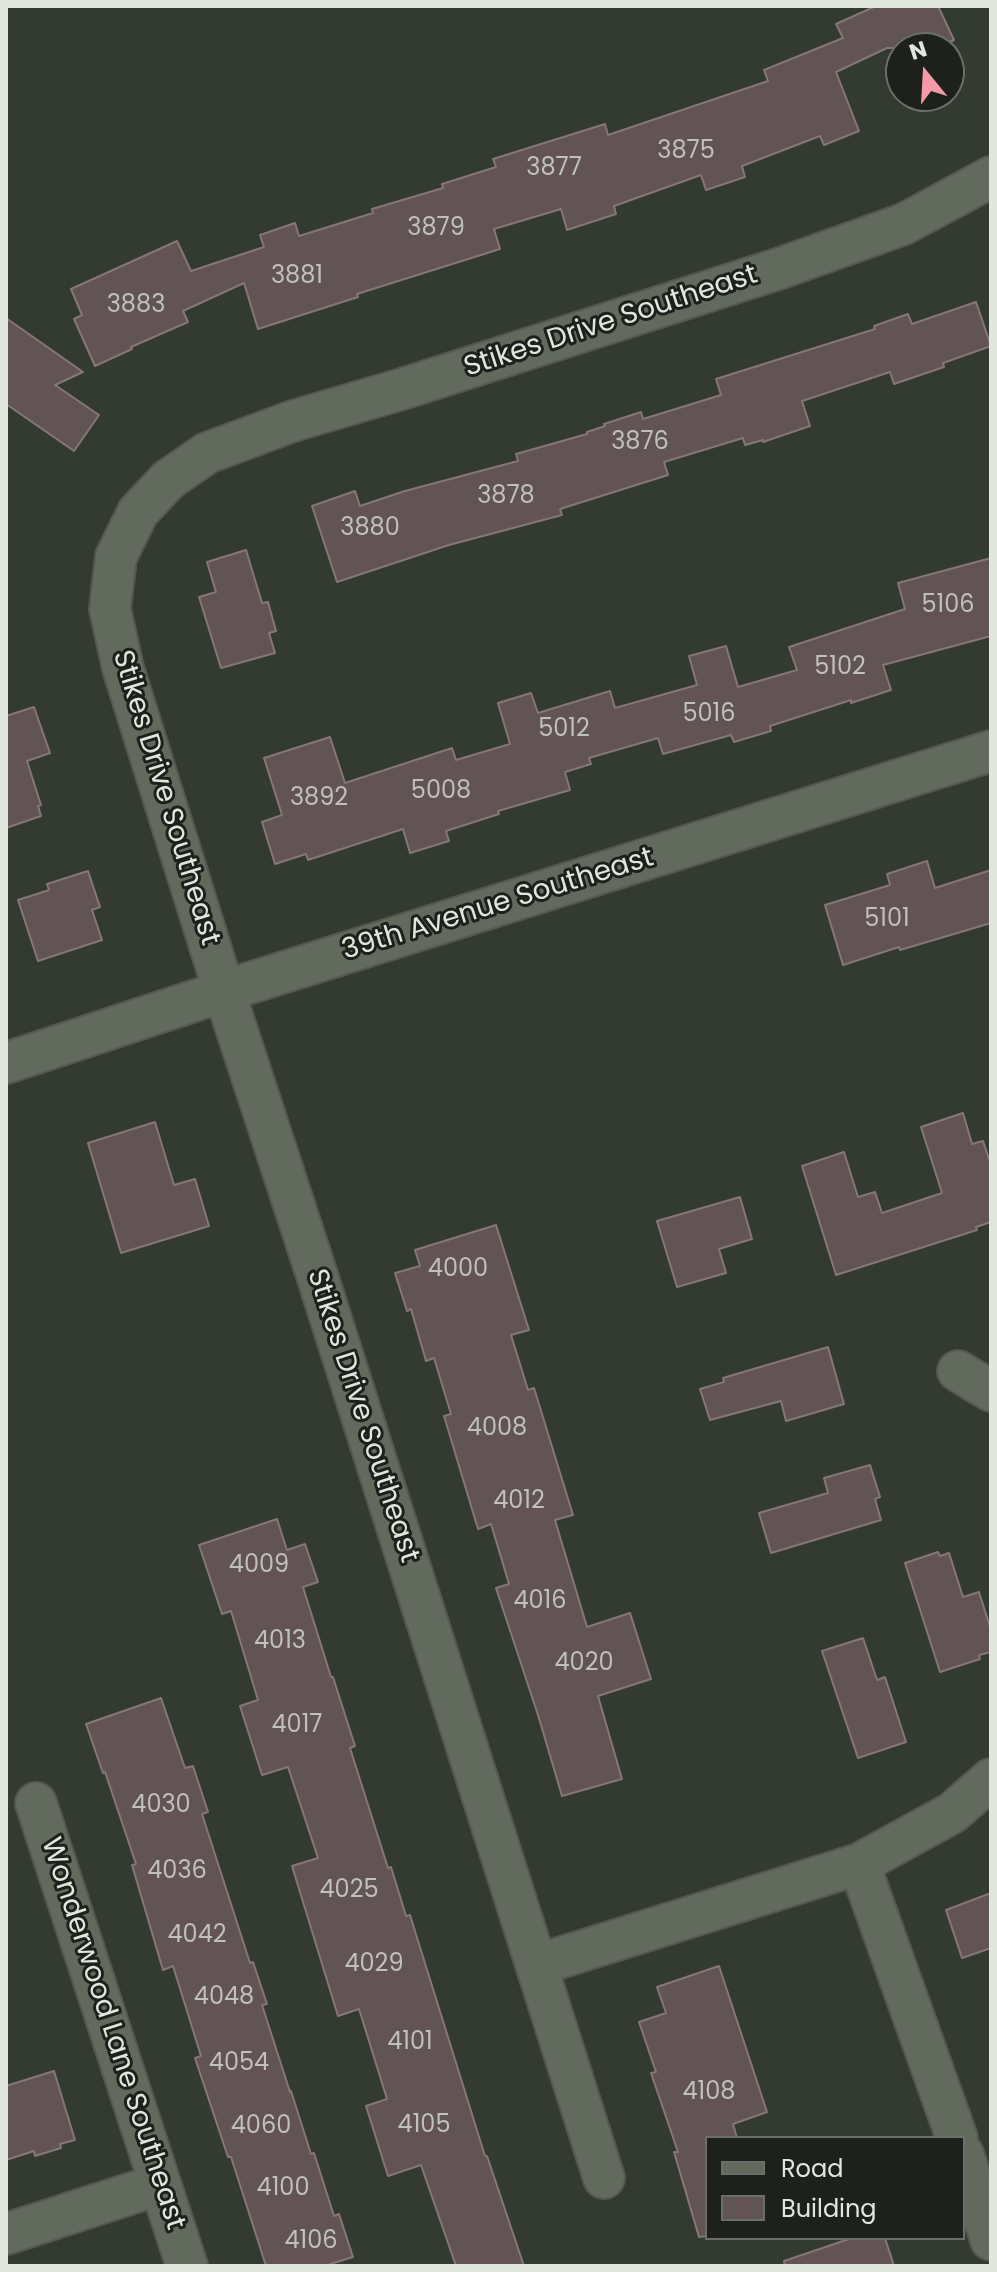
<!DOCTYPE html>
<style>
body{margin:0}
#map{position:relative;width:997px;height:2272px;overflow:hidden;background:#333a2f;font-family:Poppins,sans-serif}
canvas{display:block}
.frame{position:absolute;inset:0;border:8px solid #e1e6df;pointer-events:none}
.legend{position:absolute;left:705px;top:2136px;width:260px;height:104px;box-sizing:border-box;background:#1d201b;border:2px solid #6b6f69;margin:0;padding:10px 14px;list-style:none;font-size:24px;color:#e1e6df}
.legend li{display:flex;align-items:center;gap:16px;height:40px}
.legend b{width:40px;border:2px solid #6b6f69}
.north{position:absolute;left:885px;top:32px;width:80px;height:80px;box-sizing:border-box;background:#1d201b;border:2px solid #6b6f69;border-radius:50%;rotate:342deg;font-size:22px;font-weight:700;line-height:32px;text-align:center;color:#e1e6df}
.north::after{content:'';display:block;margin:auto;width:28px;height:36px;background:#f49aa6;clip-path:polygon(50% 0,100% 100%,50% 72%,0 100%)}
</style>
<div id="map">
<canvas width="997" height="2272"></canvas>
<div class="frame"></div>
<ul class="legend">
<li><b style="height:10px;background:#626a5e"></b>Road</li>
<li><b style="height:22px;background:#625354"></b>Building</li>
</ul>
<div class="north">N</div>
</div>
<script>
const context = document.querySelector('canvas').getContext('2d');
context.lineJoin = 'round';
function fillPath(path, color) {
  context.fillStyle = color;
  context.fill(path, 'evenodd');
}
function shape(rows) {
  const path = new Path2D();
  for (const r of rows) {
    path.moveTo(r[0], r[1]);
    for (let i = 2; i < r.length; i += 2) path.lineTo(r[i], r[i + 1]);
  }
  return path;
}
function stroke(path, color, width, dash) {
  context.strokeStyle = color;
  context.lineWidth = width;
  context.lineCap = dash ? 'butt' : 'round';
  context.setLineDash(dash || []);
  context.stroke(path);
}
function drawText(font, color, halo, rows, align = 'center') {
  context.font = font + ' Poppins,sans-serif';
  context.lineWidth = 6;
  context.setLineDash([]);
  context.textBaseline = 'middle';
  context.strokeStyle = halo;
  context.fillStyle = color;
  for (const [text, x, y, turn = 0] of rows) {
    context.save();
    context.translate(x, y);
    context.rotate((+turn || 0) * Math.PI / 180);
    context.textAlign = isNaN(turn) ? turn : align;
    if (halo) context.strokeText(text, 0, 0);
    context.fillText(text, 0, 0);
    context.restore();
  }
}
const building = shape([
 [876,6,938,6,954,40,938,48,887,48,836,72,859,131,824,145,820,136,742,166,745,177,706,190,701,175,614,206,616,214,567,230,561,209,494,229,500,249,357,294,358,297,258,329,244,283,183,311,188,322,131,347,132,349,95,366,74,319,82,315,71,289,177,241,191,271,264,247,260,235,295,223,299,236,373,213,372,209,443,188,442,184,496,167,493,159,605,124,608,135,768,81,764,70,843,38,836,24,876,6],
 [976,302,991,346,943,363,944,367,894,384,890,372,802,401,810,426,763,442,763,440,745,445,743,438,664,462,668,475,560,509,562,515,449,545,337,582,312,506,355,491,360,506,405,491,518,461,516,454,587,434,587,432,605,426,604,424,641,412,643,419,721,395,716,379,875,329,874,326,908,314,912,324,976,302],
 [6,318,83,372,55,385,99,415,74,451,6,404,6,318],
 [246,550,262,603,268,602,276,631,269,633,275,653,221,668,199,597,216,592,207,562,246,550],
 [991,558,991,636,883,665,891,690,851,703,851,700,770,726,771,731,734,742,731,735,663,754,658,738,589,758,591,764,565,772,570,790,498,811,499,814,446,831,449,841,410,853,403,829,308,860,306,854,275,864,262,822,282,815,264,758,330,737,345,783,452,748,456,760,510,744,498,703,531,693,538,713,610,691,615,708,697,685,689,656,726,646,738,687,797,670,789,647,905,609,898,583,991,558],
 [34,707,50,753,27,761,41,805,38,806,41,816,6,828,6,716,34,707],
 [927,861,935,888,991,870,991,923,900,950,899,947,843,965,825,905,890,885,887,874,927,861],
 [88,871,100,907,92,910,102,940,38,961,18,900,49,890,47,884,88,871],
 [963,1113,972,1144,983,1141,991,1165,991,1222,976,1227,977,1230,836,1275,802,1166,844,1152,858,1197,875,1192,882,1213,942,1193,921,1127,963,1113],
 [155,1122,174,1185,195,1179,209,1226,121,1253,88,1143,155,1122],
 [740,1197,752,1239,719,1249,726,1273,677,1287,657,1221,740,1197],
 [496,1225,529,1330,511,1335,528,1390,534,1388,573,1515,555,1520,587,1627,630,1613,651,1679,598,1696,622,1779,562,1796,538,1715,496,1588,509,1584,491,1524,478,1529,444,1416,451,1414,434,1358,426,1361,411,1309,407,1311,395,1273,420,1266,415,1250,496,1225],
 [828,1347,844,1404,786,1421,781,1401,710,1420,700,1389,724,1382,723,1378,828,1347],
 [870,1465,880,1497,875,1499,881,1520,771,1553,759,1513,828,1493,824,1478,870,1465],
 [277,1519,287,1550,305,1544,318,1582,303,1587,331,1677,333,1677,355,1746,350,1748,388,1868,391,1867,406,1916,410,1915,485,2156,487,2156,524,2266,456,2266,421,2165,388,2176,366,2106,387,2099,359,2009,338,2016,292,1866,318,1858,288,1767,262,1775,240,1706,258,1700,231,1611,222,1614,199,1545,277,1519],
 [938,1552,940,1556,949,1553,963,1597,979,1592,991,1630,991,1652,979,1655,980,1659,940,1672,905,1563,938,1552],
 [863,1638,877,1680,885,1677,906,1742,858,1758,822,1651,863,1638],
 [161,1698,185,1768,193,1766,208,1812,202,1814,250,1963,253,1962,267,2004,262,2005,290,2092,291,2091,311,2154,314,2153,334,2216,339,2214,353,2257,324,2266,266,2266,231,2157,228,2157,195,2058,201,2056,173,1966,163,1970,132,1865,136,1864,105,1772,103,1773,86,1724,161,1698],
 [991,1893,991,1948,962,1958,946,1910,991,1893],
 [719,1966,767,2112,733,2124,737,2138,707,2138,707,2236,699,2237,674,2152,678,2152,651,2073,656,2072,639,2022,666,2013,657,1987,719,1966],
 [54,2071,75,2140,60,2144,61,2148,35,2156,34,2151,6,2160,6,2086,54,2071],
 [852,2238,885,2238,894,2266,785,2266,784,2261,852,2238]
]);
fillPath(building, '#625354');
stroke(building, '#867677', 2);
const street = shape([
 [6,1063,224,991,991,751],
 [958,1371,991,1391],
 [36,1803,187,2266],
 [859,1864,957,2138],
 [537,1965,859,1864,952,1813,991,1779],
 [963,2154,991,2240],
 [604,2178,316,1272,224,991,123,668,110,609,116,557,138,512,168,480,207,453,293,421,402,389,781,268,904,224,991,177],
 [6,2234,160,2184]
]);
stroke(street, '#52584f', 44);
stroke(street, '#626a5e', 40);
drawText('24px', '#c1c1bc', null, [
 ["3875",686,152],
 ["3877",554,169],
 ["3879",436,229],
 ["3881",297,277],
 ["3883",136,306],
 ["3876",640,443],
 ["3878",506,497],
 ["3880",370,529],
 ["5106",948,606],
 ["5102",840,668],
 ["5016",709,715],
 ["5012",564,730],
 ["5008",441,792],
 ["3892",319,799],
 ["5101",887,920],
 ["4000",458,1270],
 ["4008",497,1429],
 ["4012",519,1502],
 ["4009",259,1566],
 ["4016",540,1602],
 ["4013",280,1642],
 ["4020",584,1664],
 ["4017",297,1726],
 ["4030",161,1806],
 ["4036",177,1872],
 ["4025",349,1891],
 ["4042",197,1936],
 ["4029",374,1965],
 ["4048",224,1998],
 ["4101",410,2043],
 ["4054",239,2064],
 ["4108",709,2093],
 ["4105",424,2126],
 ["4060",261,2127],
 ["4100",283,2189],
 ["4106",311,2242]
]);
drawText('28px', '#e1e6df', '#1d201b', [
 ["Stikes Drive Southeast",611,322,-18],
 ["Stikes Drive Southeast",165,798,73],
 ["39th Avenue Southeast",498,905,-17],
 ["Stikes Drive Southeast",362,1416,72],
 ["Wonderwood Lane Southeast",112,2034,72]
]);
</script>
